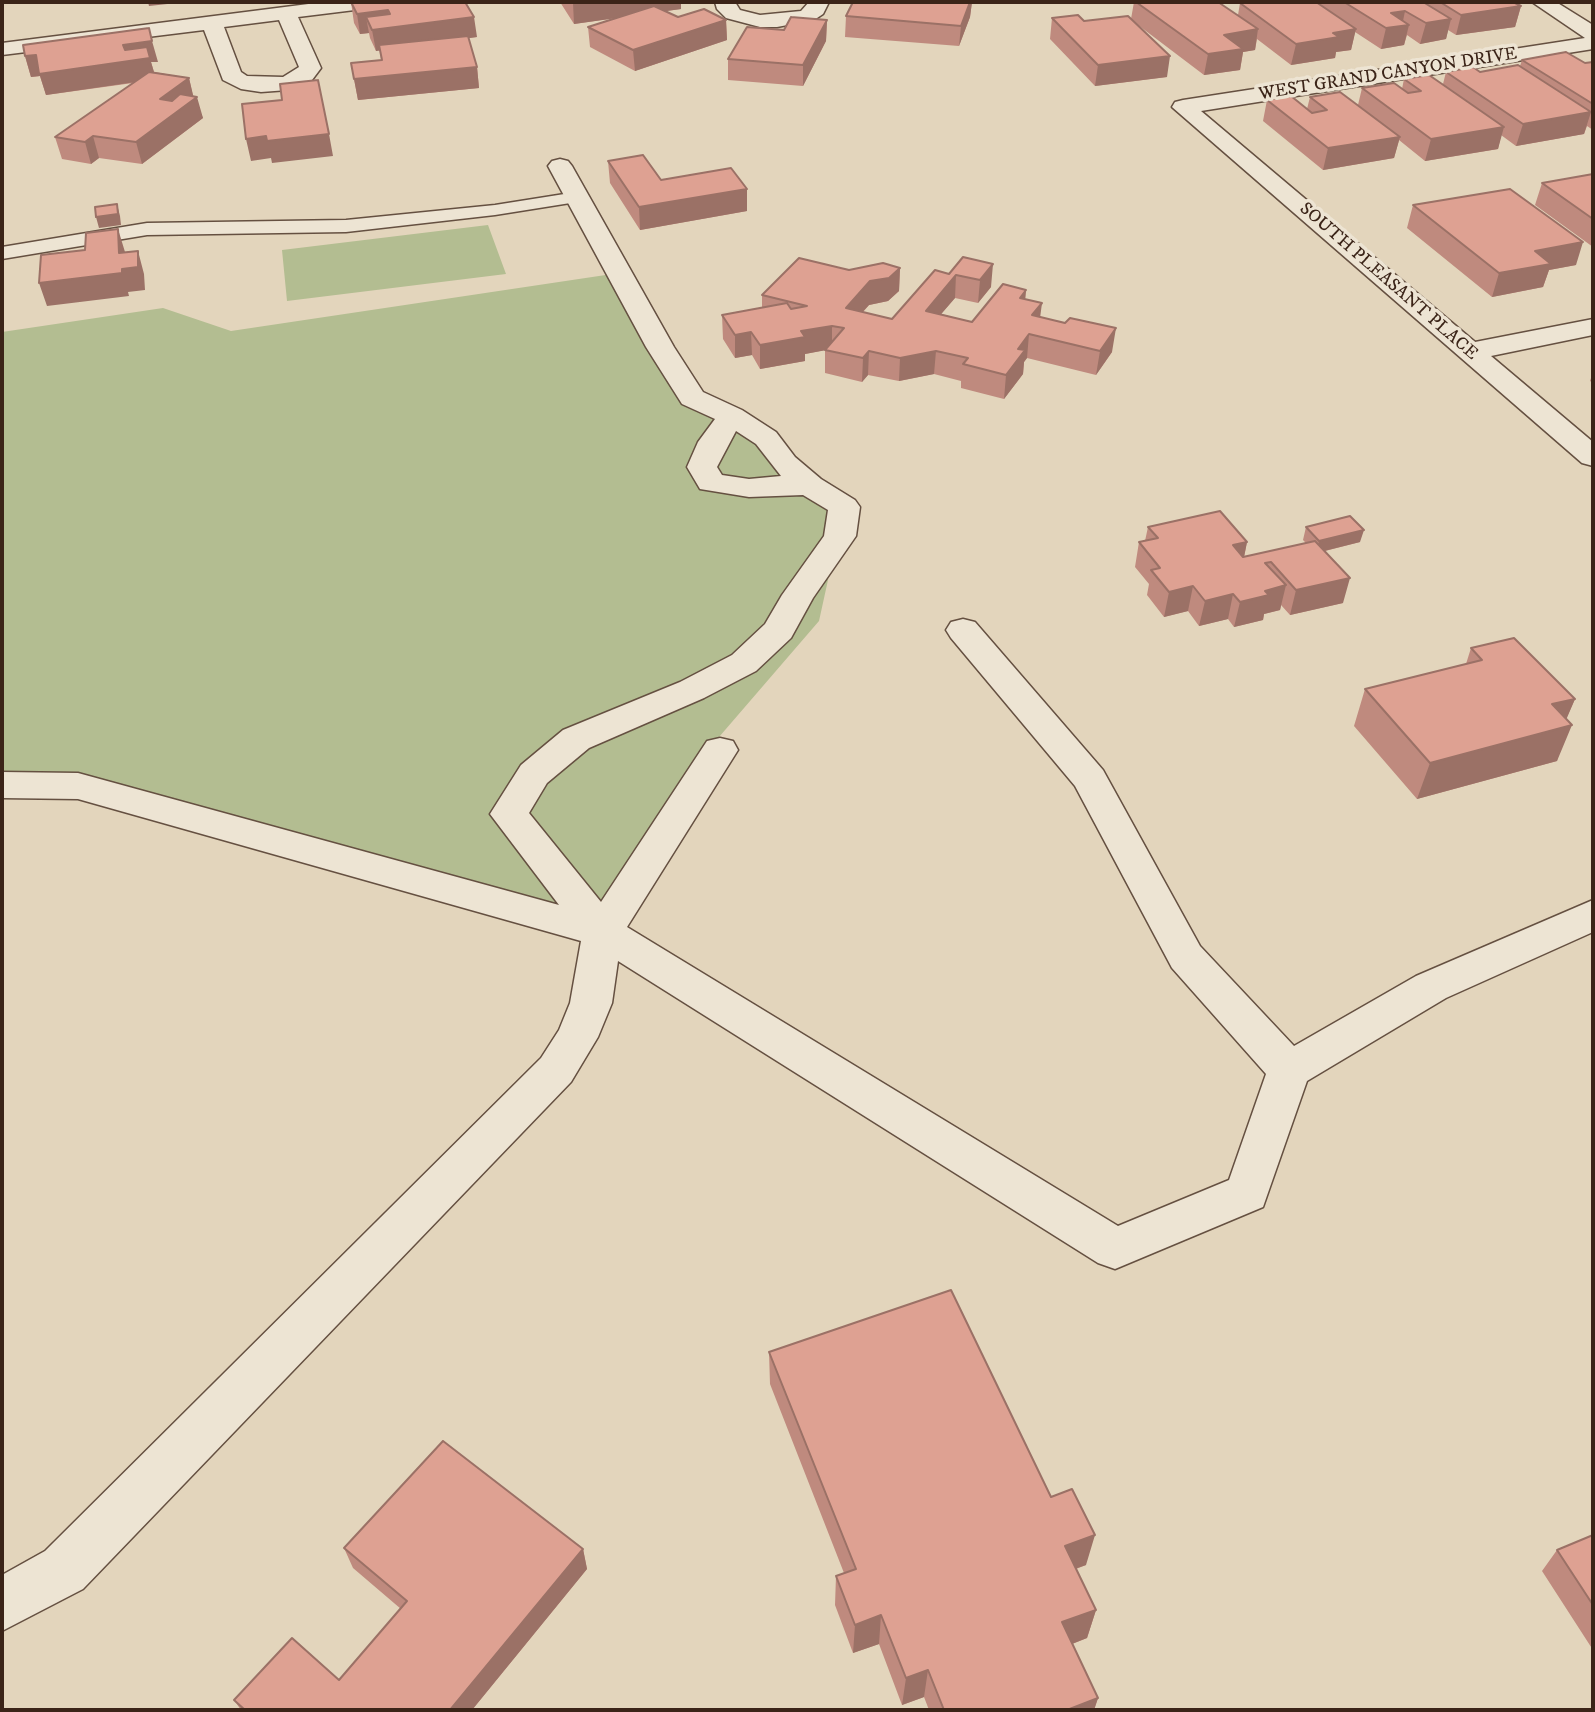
<!DOCTYPE html>
<style>
body{margin:0}
#map{position:relative;width:1595px;height:1712px;overflow:hidden;background:#e3d5bc;font-family:"IM FELL DW Pica",serif}
canvas{display:block}
.frame{position:absolute;inset:0;border:4px solid #3b2418;pointer-events:none}
</style>
<div id="map">
<canvas width="1595" height="1712"></canvas>
<div class="frame"></div>
</div>
<script>
const context = document.querySelector('canvas').getContext('2d');
context.lineJoin = 'round';
function fillPath(path, color) {
  context.fillStyle = color;
  context.fill(path, 'evenodd');
}
function shape(rows) {
  const path = new Path2D();
  for (const r of rows) {
    path.moveTo(r[0], r[1]);
    for (let i = 2; i < r.length; i += 2) path.lineTo(r[i], r[i + 1]);
  }
  return path;
}
function stroke(path, color, width, dash) {
  context.strokeStyle = color;
  context.lineWidth = width;
  context.lineCap = dash ? 'butt' : 'round';
  context.setLineDash(dash || []);
  context.stroke(path);
}
function drawText(font, color, halo, rows, align = 'center') {
  context.font = font + ' "IM FELL DW Pica",serif';
  context.lineWidth = 7;
  context.setLineDash([]);
  context.textBaseline = 'middle';
  context.strokeStyle = halo;
  context.fillStyle = color;
  for (const [text, x, y, turn = 0] of rows) {
    context.save();
    context.translate(x, y);
    context.rotate((+turn || 0) * Math.PI / 180);
    context.textAlign = isNaN(turn) ? turn : align;
    if (halo) context.strokeText(text, 0, 0);
    context.fillText(text, 0, 0);
    context.restore();
  }
}
fillPath(shape([
 [488,225,506,274,287,301,282,250],
 [619,273,692,398,766,438,844,507,819,621,713,744,590,935,78,786,2,793,2,332,163,308,231,331]
]), '#b3bd91');
const service = shape([
 [577,192,583,193,586,197,583,201,495,215,346,232,147,235,2,259,2,247,147,223,346,220,495,205,577,192]
]);
const minor = shape([
 [324,2,381,2,378,6,371,8,298,17,321,68,312,80,288,90,261,92,241,89,223,80,204,30,2,55,2,43,324,2],
 [279,20,299,67,283,77,247,76,241,72,224,27,279,20],
 [715,2,735,2,740,10,760,15,801,11,809,2,829,2,823,14,814,20,777,27,760,27,726,18,717,9,715,2],
 [1532,2,1556,2,1593,25,1593,49,1201,111,1475,342,1593,319,1593,335,1491,356,1593,442,1593,466,1582,463,1172,107,1175,102,1183,100,1585,38,1532,2],
 [560,159,568,161,572,166,674,347,703,392,742,410,776,432,795,457,821,479,855,500,860,507,856,536,813,598,791,638,756,671,704,698,589,748,547,783,529,813,601,902,707,741,720,738,733,741,738,750,627,927,1118,1226,1229,1180,1266,1074,1172,968,1075,786,951,638,946,630,951,622,963,619,975,622,1103,770,1200,946,1294,1046,1416,976,1593,900,1593,932,1446,998,1307,1081,1263,1207,1115,1269,1098,1263,618,961,612,1003,598,1037,571,1082,83,1589,2,1631,2,1575,45,1551,541,1058,559,1030,570,1003,581,941,78,799,2,798,2,772,78,773,559,905,490,814,521,765,563,730,680,682,732,655,765,624,782,595,824,536,828,510,803,495,749,497,700,489,687,467,698,442,715,419,682,404,646,347,548,166,552,161,560,159],
 [736,431,756,444,781,476,749,479,722,475,717,467,736,431]
]);
stroke(service, '#655041', 3);
stroke(minor, '#655041', 3);
fillPath(service, '#ede4d3');
fillPath(minor, '#ede4d3');
fillPath(shape([
 [351,2,354,2,477,37,468,38,477,67,479,88,358,100,351,63,381,60,380,50,376,51,370,38,369,33,360,34,354,23],
 [560,2,681,2,681,9,666,11,678,17,726,20,727,40,635,71,590,47,588,27,616,18,574,24],
 [889,2,972,2,970,17,959,46,845,37,846,16,889,3],
 [1134,2,1170,2,1172,3,1238,15,1240,3,1245,2,1316,2,1319,4,1319,2,1513,2,1521,6,1515,27,1456,35,1448,30,1446,39,1420,44,1407,35,1404,45,1381,49,1355,32,1351,50,1336,52,1335,58,1291,65,1257,39,1255,50,1243,52,1240,70,1204,75,1138,25,1167,77,1095,86,1050,39,1052,18,1084,21,1131,19],
 [827,20,826,41,803,86,728,80,728,59,784,30],
 [25,56,158,62,151,62,154,72,189,78,193,96,203,118,142,164,99,158,91,164,62,159,55,137,133,83,46,95,40,76,31,77],
 [1522,60,1585,63,1593,62,1593,130,1587,126,1584,134,1516,146,1501,135,1498,149,1425,161,1399,140,1394,158,1323,170,1263,121,1267,100,1307,109,1310,97,1358,105,1362,88,1402,89,1404,79,1443,84,1446,72,1480,72,1520,66],
 [608,161,661,180,747,189,747,211,640,230,610,183],
 [1593,174,1593,247,1535,205,1542,183],
 [1413,205,1576,265,1549,270,1543,287,1492,297,1407,228],
 [963,257,991,287,978,303,955,298,941,314,972,322,1026,290,1025,299,1040,317,1112,352,1096,375,1027,358,1024,362,1023,374,1004,399,961,388,961,381,934,374,899,381,868,375,862,382,825,373,825,350,805,354,805,361,760,369,752,355,735,358,723,339,722,315,762,308,762,295,849,270,900,268,899,291,888,301,869,305,863,312,892,319,949,274],
 [1593,372,1593,383,1590,381],
 [1148,527,1247,542,1244,557,1306,543,1303,540,1306,527,1360,542,1325,551,1343,603,1290,615,1281,605,1280,610,1264,614,1263,620,1234,627,1228,619,1199,626,1188,611,1164,617,1147,595,1149,584,1135,567,1139,542,1145,541],
 [1471,648,1575,699,1566,719,1557,761,1417,799,1354,726,1365,689,1466,664],
 [769,1352,1051,1497,1086,1565,1076,1569,1096,1610,1087,1638,1072,1644,1098,1698,1094,1710,929,1710,924,1697,902,1705,879,1644,853,1653,835,1605,836,1576,844,1573,770,1384],
 [1593,1535,1593,1650,1542,1571,1557,1550],
 [344,1548,583,1549,587,1569,472,1710,241,1710,234,1700,339,1680,401,1609,353,1568]
]), '#bf8a7e');
fillPath(shape([
 [148,2,186,2,149,6],
 [584,2,681,2,681,9,574,24,573,3],
 [970,2,972,2,970,17,959,46,961,26],
 [1521,6,1515,27,1456,35,1461,15],
 [388,10,390,28,474,17,477,37,376,51,372,30,366,17,369,33,360,34,357,14],
 [1405,11,1402,26,1409,25,1404,45,1381,49,1386,28,1391,13],
 [1451,19,1446,39,1420,44,1426,23],
 [726,20,727,40,635,71,633,50],
 [827,20,826,41,803,86,803,65],
 [1258,29,1255,50,1243,52,1240,70,1204,75,1208,54,1224,35],
 [1356,29,1351,50,1336,52,1335,58,1291,65,1296,44,1333,33],
 [152,41,158,62,151,62,156,79,46,95,40,76,31,77,25,56],
 [1170,56,1167,77,1095,86,1098,65],
 [477,67,479,88,358,100,354,79],
 [189,78,194,99,165,120,160,99],
 [197,97,203,118,142,164,136,142],
 [1591,112,1584,134,1516,146,1523,124],
 [1504,127,1498,149,1425,161,1431,139],
 [329,134,333,156,272,163,271,158,251,161,246,139,266,136],
 [93,136,99,158,91,164,85,142],
 [1400,137,1394,158,1323,170,1328,148],
 [747,189,747,211,640,230,639,207],
 [117,204,120,216,121,225,99,228,96,217],
 [118,229,125,252,138,251,144,274,145,290,128,292,129,296,47,306,39,283,119,253],
 [1583,242,1576,265,1549,270,1543,287,1492,297,1499,273,1535,251],
 [993,264,991,287,978,303,980,280],
 [900,268,899,291,888,301,869,305,845,331,846,308,870,281],
 [956,275,955,298,924,334,926,311],
 [1026,290,1024,313,1020,298],
 [1042,303,1039,326,1032,315],
 [832,326,832,349,805,354,805,361,760,369,760,345,801,331],
 [1116,328,1112,352,1096,375,1100,351],
 [751,332,752,355,735,358,735,335],
 [1029,334,1027,358,1024,362,1023,374,1004,399,1006,375,1018,349],
 [869,351,868,375,862,382,863,358],
 [936,351,934,374,899,381,900,358],
 [1364,530,1360,542,1316,553,1319,541],
 [1247,542,1242,567,1233,545],
 [1350,578,1343,603,1290,615,1296,590],
 [1286,585,1280,610,1264,614,1263,620,1234,627,1240,602,1265,591],
 [1193,586,1188,611,1164,617,1169,592],
 [1233,594,1228,619,1199,626,1205,601],
 [1575,699,1563,727,1572,725,1557,761,1417,799,1430,763,1552,704],
 [1095,1535,1086,1565,1057,1575,1065,1546],
 [583,1549,587,1569,472,1710,450,1710],
 [1096,1610,1087,1638,1054,1651,1062,1622],
 [881,1615,879,1644,853,1653,855,1625],
 [928,1670,924,1697,902,1705,906,1678],
 [1098,1698,1094,1710,1067,1710]
]), '#9b7166');
const building = shape([
 [351,2,465,2,474,17,372,30,366,17,390,14,388,10,357,14,351,2],
 [853,2,889,3,889,2,970,2,961,26,846,16,853,2],
 [1136,2,1170,2,1172,3,1180,2,1218,2,1258,29,1224,35,1243,49,1208,54,1136,2],
 [1251,2,1316,2,1356,29,1333,33,1339,37,1296,44,1240,3,1251,2],
 [1344,2,1423,2,1451,19,1426,23,1405,11,1391,13,1409,25,1386,28,1344,2],
 [1440,2,1513,2,1521,6,1461,15,1440,2],
 [654,6,678,17,704,9,726,20,633,50,588,27,654,6],
 [1078,15,1084,21,1128,16,1170,56,1098,65,1052,18,1078,15],
 [791,17,827,20,803,65,728,59,747,27,784,30,791,17],
 [149,28,152,41,123,45,125,50,147,47,150,58,39,74,36,55,25,56,23,45,149,28],
 [468,36,477,67,354,79,351,63,382,60,379,45,468,36],
 [1566,52,1585,63,1593,62,1593,104,1522,60,1566,52],
 [1518,65,1591,112,1523,124,1446,72,1473,67,1480,72,1518,65],
 [149,72,189,78,160,99,172,101,180,94,197,97,136,142,93,136,85,142,55,137,149,72],
 [1429,75,1504,127,1431,139,1362,88,1394,83,1408,93,1421,91,1404,79,1429,75],
 [318,80,329,134,267,141,266,136,246,139,242,104,282,100,280,84,318,80],
 [1340,92,1400,137,1328,148,1267,100,1291,96,1312,113,1327,110,1310,97,1340,92],
 [643,155,661,180,731,168,747,189,639,207,608,161,643,155],
 [1593,174,1593,219,1542,183,1593,174],
 [1510,189,1583,242,1535,251,1551,264,1499,273,1413,205,1510,189],
 [117,204,118,214,96,217,95,207,117,204],
 [118,229,119,253,138,251,138,267,122,269,122,273,39,283,41,255,85,250,86,233,118,229],
 [963,257,993,264,980,280,956,275,926,311,972,322,1003,284,1026,290,1020,298,1042,303,1032,315,1065,323,1070,318,1116,328,1100,351,1029,334,1018,349,1025,350,1006,375,963,364,968,358,936,351,900,358,869,351,863,358,825,350,844,328,832,326,801,331,805,337,760,345,751,332,735,335,722,315,787,303,791,309,807,306,762,295,799,258,849,270,883,263,900,268,889,278,870,281,846,308,892,319,935,270,949,274,963,257],
 [1220,511,1247,542,1233,545,1243,557,1315,541,1350,578,1296,590,1271,562,1265,563,1286,585,1265,591,1269,595,1240,602,1233,594,1205,601,1193,586,1169,592,1151,570,1160,568,1139,542,1158,538,1148,527,1220,511],
 [1350,516,1364,530,1319,541,1306,527,1350,516],
 [1514,638,1575,699,1552,704,1572,725,1430,763,1365,689,1482,660,1471,648,1514,638],
 [951,1290,1051,1497,1072,1489,1095,1535,1065,1546,1096,1610,1062,1622,1098,1698,1067,1710,944,1710,928,1670,906,1678,881,1615,855,1625,836,1576,856,1569,769,1352,951,1290],
 [443,1441,583,1549,450,1710,245,1710,234,1700,292,1638,339,1680,407,1601,344,1548,443,1441],
 [1593,1535,1593,1605,1557,1550,1593,1535]
]);
fillPath(building, '#dea192');
stroke(building, '#9b7166', 2);
drawText('18px', '#3b2418', '#ede4d3', [
 ["WEST GRAND CANYON DRIVE",1388,75,-9],
 ["SOUTH PLEASANT PLACE",1388,282,41]
]);
</script>
